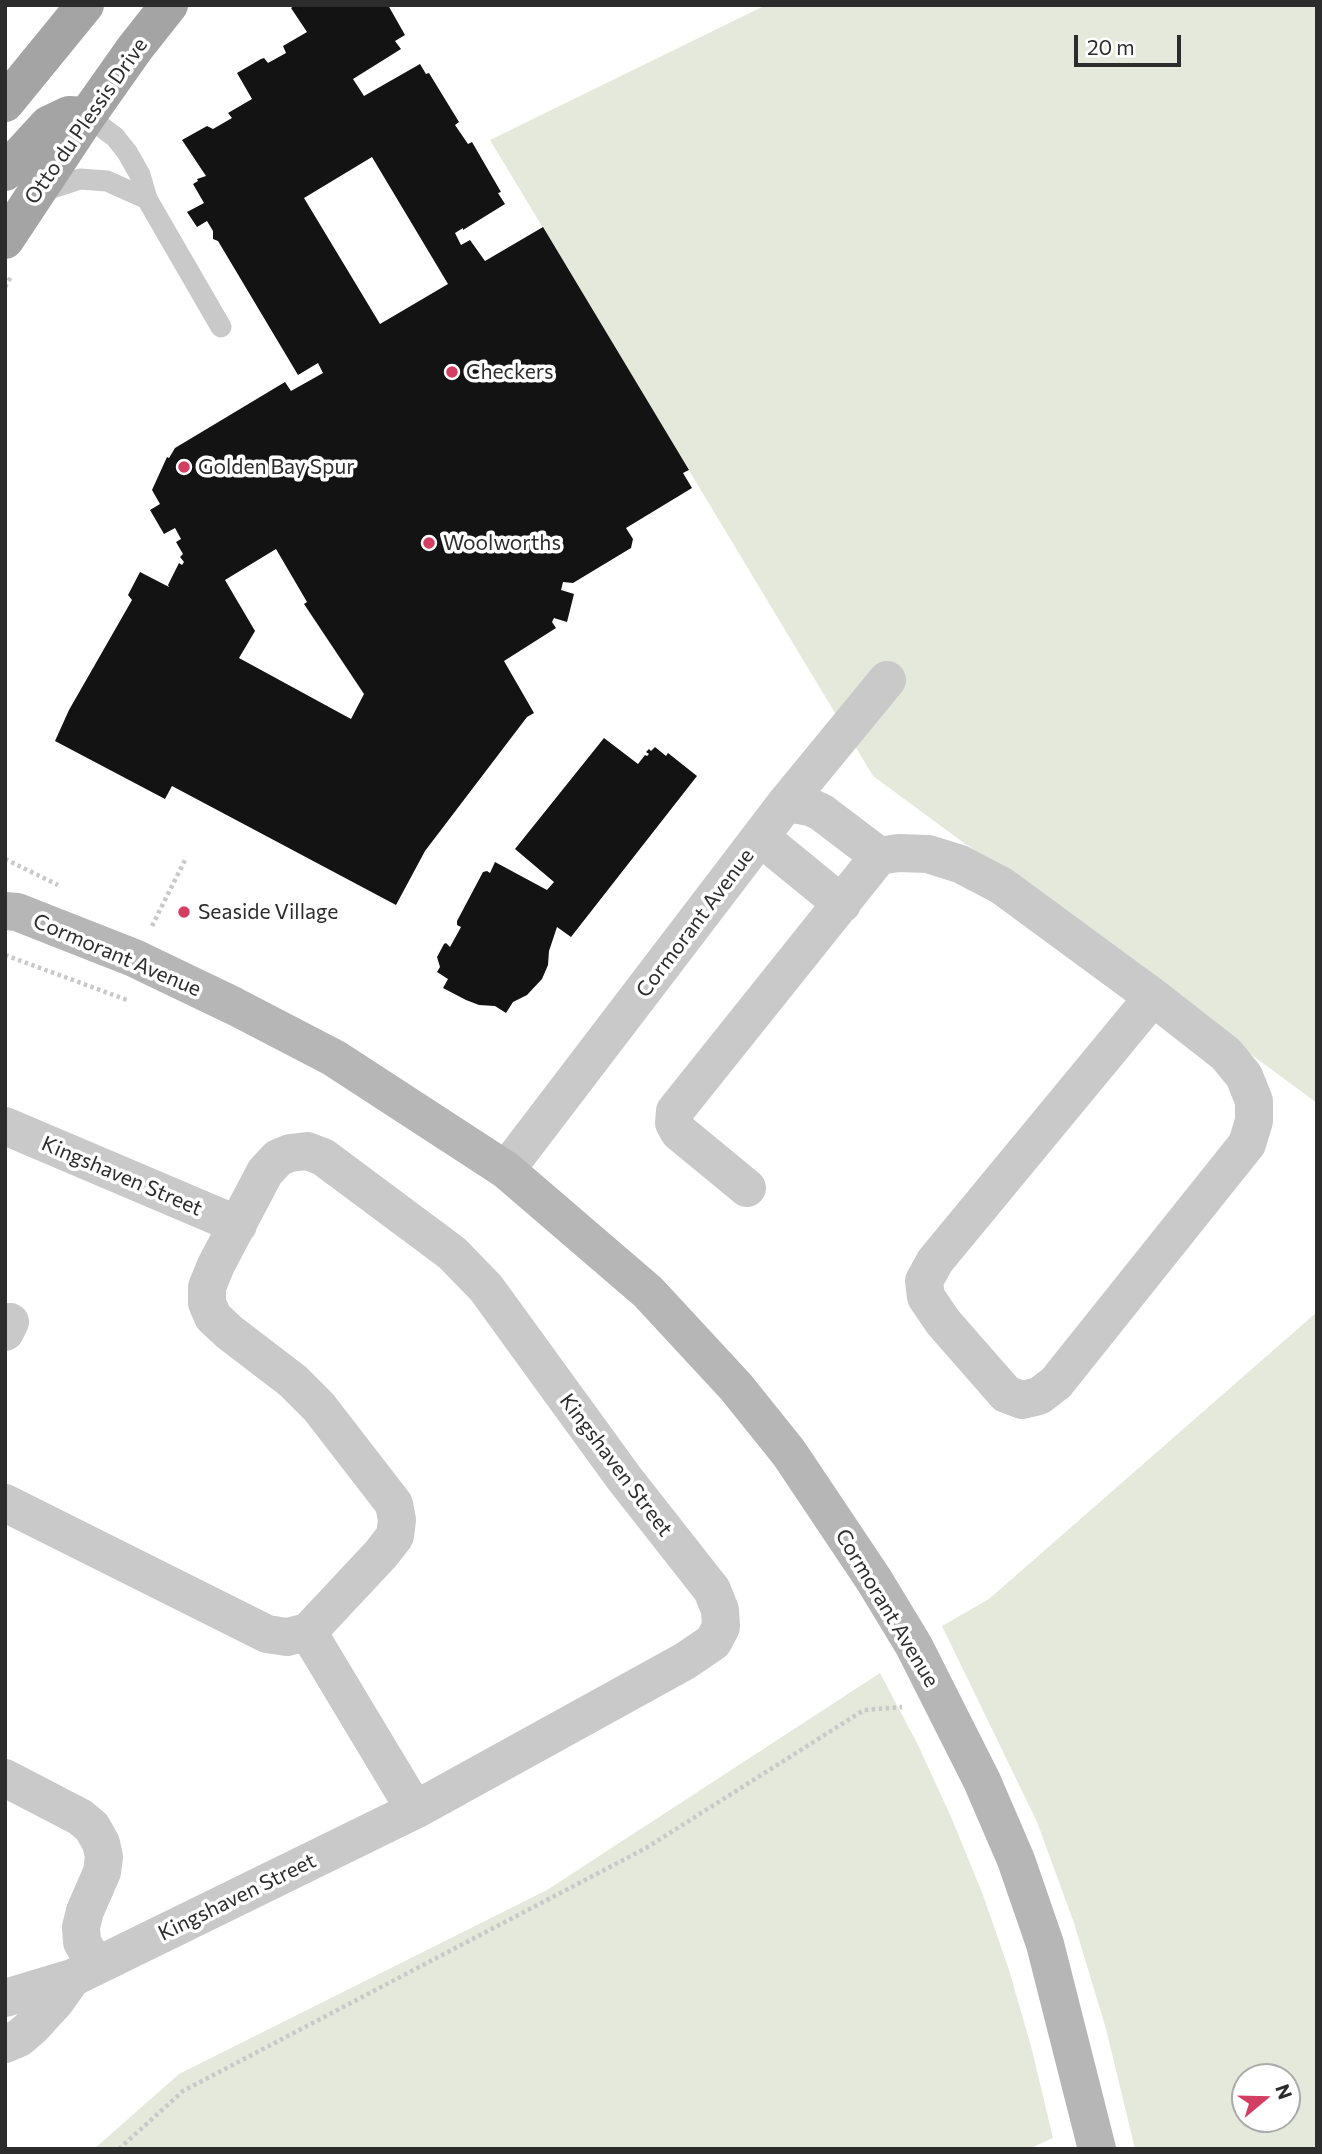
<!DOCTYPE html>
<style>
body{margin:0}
#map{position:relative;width:1322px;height:2154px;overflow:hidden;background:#fff;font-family:Commissioner,sans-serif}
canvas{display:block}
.frame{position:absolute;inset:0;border:7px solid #2c2c2c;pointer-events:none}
.north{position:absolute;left:1231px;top:2063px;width:70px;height:70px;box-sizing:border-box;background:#fff;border:2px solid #ababab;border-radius:50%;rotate:71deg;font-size:19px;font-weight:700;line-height:28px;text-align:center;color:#2c2c2c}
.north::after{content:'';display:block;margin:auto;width:24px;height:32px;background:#d33f62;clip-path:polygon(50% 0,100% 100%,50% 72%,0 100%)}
.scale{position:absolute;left:1074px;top:35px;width:107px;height:32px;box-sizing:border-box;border:4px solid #2c2c2c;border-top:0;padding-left:9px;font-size:21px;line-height:24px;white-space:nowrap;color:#2c2c2c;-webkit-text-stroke:5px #fff;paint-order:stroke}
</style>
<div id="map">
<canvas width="1322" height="2154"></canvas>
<div class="frame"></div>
<div class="north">N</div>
<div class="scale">20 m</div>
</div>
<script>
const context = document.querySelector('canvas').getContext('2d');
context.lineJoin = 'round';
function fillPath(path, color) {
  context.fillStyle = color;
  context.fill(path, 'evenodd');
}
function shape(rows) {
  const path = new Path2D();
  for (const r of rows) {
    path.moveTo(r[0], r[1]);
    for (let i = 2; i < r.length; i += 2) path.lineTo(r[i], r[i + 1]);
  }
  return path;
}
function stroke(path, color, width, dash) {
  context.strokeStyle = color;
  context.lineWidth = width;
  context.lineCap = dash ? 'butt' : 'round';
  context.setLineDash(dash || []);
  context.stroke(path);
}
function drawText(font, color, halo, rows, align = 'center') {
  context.font = font + ' Commissioner,sans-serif';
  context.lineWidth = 7;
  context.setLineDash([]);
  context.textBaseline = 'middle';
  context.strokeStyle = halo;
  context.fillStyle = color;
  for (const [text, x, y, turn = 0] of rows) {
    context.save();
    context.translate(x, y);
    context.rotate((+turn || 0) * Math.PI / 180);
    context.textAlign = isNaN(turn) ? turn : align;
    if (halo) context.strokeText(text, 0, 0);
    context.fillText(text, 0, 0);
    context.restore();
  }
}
fillPath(shape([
 [766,5,1317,5,1317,1103,873,776,490,140],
 [1317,1312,1317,2149,1135,2149,1106,2029,1074,1923,1037,1822,942,1626,989,1599],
 [1245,2077,1287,2077,1287,2119,1245,2119],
 [880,1673,918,1745,952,1819,983,1895,1009,1970,1031,2046,1053,2138,1029,2149,94,2149,179,2074,547,1890]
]), '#e5e9db');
fillPath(shape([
 [295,5,388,5,405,35,395,41,401,49,353,79,364,96,420,64,426,74,429,73,459,122,455,125,468,144,472,142,501,192,498,193,505,204,463,230,463,228,455,233,461,245,470,240,485,261,543,227,689,470,683,473,692,488,626,528,633,539,631,548,573,583,563,582,561,590,574,594,567,622,554,618,552,622,556,628,504,661,534,713,527,717,425,851,396,905,172,786,165,799,55,741,69,710,132,600,128,595,140,572,169,587,168,585,179,563,182,565,184,562,180,557,183,554,176,542,181,539,175,528,164,534,150,510,160,504,152,490,167,457,169,458,175,448,285,382,291,391,323,373,318,363,298,375,218,241,213,239,213,231,207,221,197,227,187,212,204,203,193,184,198,181,197,179,206,176,182,140,207,126,213,129,232,118,228,113,252,99,237,73,261,59,264,58,268,63,286,53,283,46,307,32,291,8],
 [372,157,448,284,380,324,304,198],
 [276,549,307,602,304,604,364,694,351,719,239,658,255,631,225,580],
 [604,738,638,764,645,755,647,756,649,754,646,752,649,749,651,751,655,747,666,756,668,753,697,776,571,937,557,927,549,951,548,965,542,979,527,995,513,1002,506,1013,495,1006,479,1005,466,1000,443,988,448,979,437,972,440,967,437,957,444,944,446,943,450,947,461,927,457,925,457,921,483,872,487,871,490,873,495,862,547,890,554,882,515,849]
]), '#131313');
stroke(shape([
 [5,287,12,275],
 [5,859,58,885],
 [152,926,186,858],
 [5,955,127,1000],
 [119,2149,183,2091,646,1848,864,1710,902,1707]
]), '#c9c9c9', 4.5, [3.5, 3.5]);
stroke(shape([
 [87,116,115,137,127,152,140,175,147,199,221,327],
 [40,192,80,179,107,181,147,199]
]), '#c9c9c9', 21);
stroke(shape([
 [786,803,810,807,821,812,879,856],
 [760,837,842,904],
 [5,1126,238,1225],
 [506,1170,786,803,887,680],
 [747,1188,679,1132,674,1123,675,1111,879,856,898,853,928,854,960,864,1002,886,1153,997,1226,1054,1244,1076,1254,1101,1254,1121,1247,1144,1056,1383,1039,1396,1022,1400,1006,1394,943,1322,926,1297,924,1281,935,1261,1153,997],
 [5,1332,10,1322],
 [5,1503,267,1634,287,1637,308,1632,415,1810],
 [5,1778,80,1817,92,1827,101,1843,104,1857,102,1872,85,1911,81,1927,82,1942,96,1966],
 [5,1998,72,1978,415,1810,685,1661,713,1642,721,1627,720,1610,712,1590,624,1478,486,1288,452,1253,323,1157,307,1151,290,1153,278,1158,265,1172,216,1265,207,1287,207,1303,213,1317,229,1332,293,1381,319,1407,394,1504,397,1520,395,1536,381,1554,308,1632],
 [5,2044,19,2038,32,2027,55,2002,72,1978]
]), '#c9c9c9', 38);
stroke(shape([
 [5,911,17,912,134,958,234,1006,334,1058,506,1170,648,1292,736,1387,789,1453,874,1580,914,1646,982,1781,1016,1860,1045,1944,1097,2149]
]), '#b6b6b6', 38);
stroke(shape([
 [5,103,85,5],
 [5,172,48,125,69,115,87,116],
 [5,240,87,116,135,48,169,5]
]), '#a4a4a4', 38);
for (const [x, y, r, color] of [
 [452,372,7,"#d33f62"],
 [184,467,7,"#d33f62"],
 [429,543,7,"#d33f62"],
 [184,912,7,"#d33f62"]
]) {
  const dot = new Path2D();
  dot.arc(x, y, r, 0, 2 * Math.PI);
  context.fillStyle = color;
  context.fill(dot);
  stroke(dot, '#fff', 2.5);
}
drawText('21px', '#2c2c2c', '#fff', [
 ["Otto du Plessis Drive",86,121,-55],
 ["Cormorant Avenue",695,923,-53],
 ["Cormorant Avenue",117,955,23],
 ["Kingshaven Street",122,1176,23],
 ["Kingshaven Street",616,1465,53],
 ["Cormorant Avenue",887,1608,59],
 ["Kingshaven Street",237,1897,-26]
]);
drawText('21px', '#2c2c2c', '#fff', [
 ["Checkers",466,372],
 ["Golden Bay Spur",198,467],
 ["Woolworths",443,543],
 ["Seaside Village",198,912]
], 'left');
</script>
